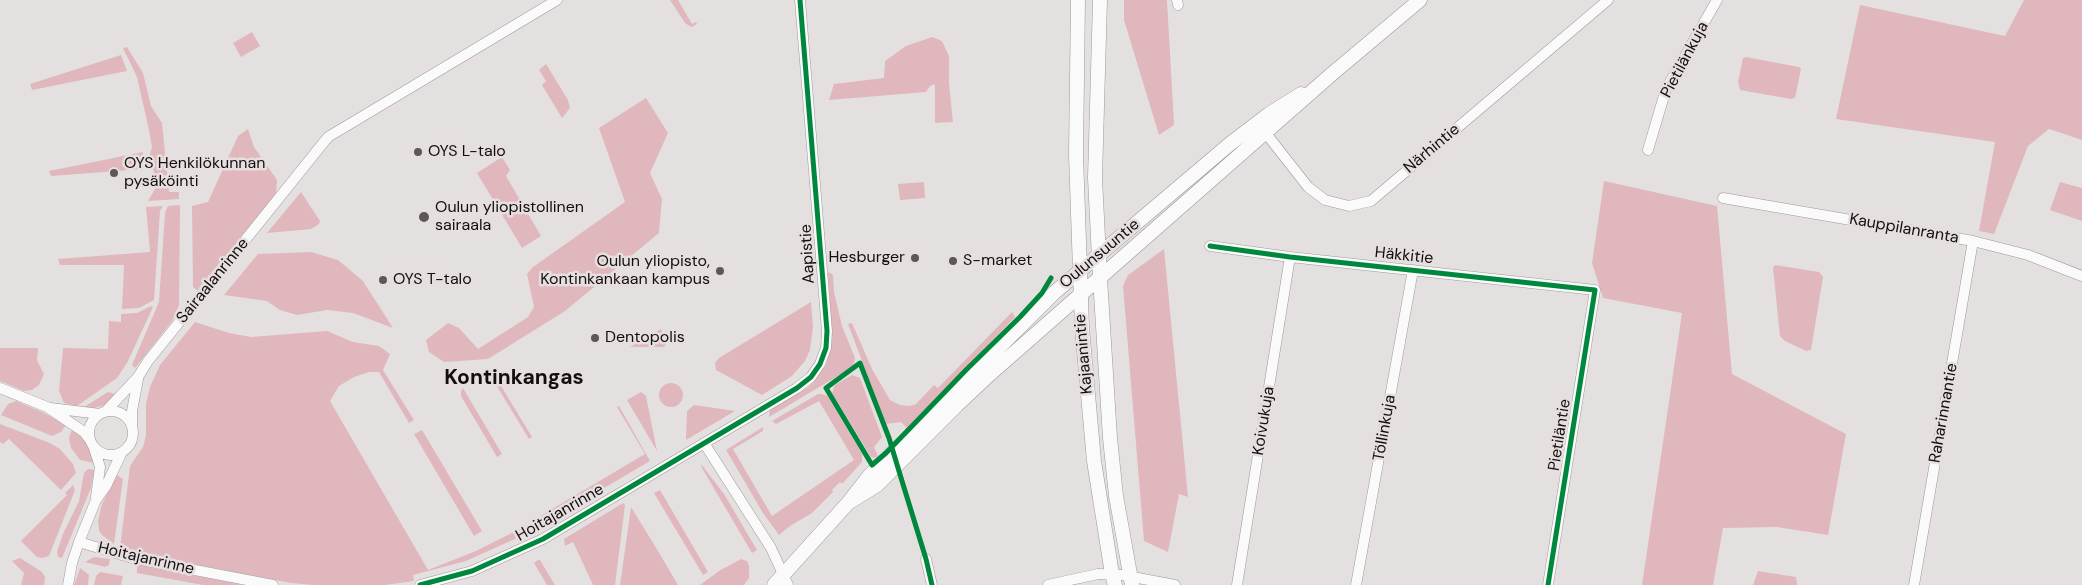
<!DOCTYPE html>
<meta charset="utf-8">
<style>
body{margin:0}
canvas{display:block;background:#e4e0e0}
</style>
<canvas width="2082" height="585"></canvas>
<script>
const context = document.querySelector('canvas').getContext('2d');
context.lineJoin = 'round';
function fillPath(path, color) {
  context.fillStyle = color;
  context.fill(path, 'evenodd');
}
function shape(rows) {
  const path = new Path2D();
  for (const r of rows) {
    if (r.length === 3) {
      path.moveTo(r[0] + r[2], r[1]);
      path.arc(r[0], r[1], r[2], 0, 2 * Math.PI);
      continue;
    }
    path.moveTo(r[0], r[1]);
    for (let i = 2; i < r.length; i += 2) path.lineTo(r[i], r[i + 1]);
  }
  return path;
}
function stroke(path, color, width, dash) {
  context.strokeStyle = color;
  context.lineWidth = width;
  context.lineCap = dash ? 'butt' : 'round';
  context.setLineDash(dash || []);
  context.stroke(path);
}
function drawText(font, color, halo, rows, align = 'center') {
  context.font = font + ' "DM Sans",sans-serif';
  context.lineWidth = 5;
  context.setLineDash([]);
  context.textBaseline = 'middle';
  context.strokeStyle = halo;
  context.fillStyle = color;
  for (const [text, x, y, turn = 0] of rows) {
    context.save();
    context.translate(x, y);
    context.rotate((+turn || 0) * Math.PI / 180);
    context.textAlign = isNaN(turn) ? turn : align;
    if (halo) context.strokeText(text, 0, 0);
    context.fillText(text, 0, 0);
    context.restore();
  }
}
fillPath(shape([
 [670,0,678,0,692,24,696,22,697,24,691,27,685,23],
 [1124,0,1167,0,1174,125,1159,135,1124,20],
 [2024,0,2082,0,2082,140,2049,129,2028,146,1994,234,1979,231,1995,142,1836,119,1860,5,2005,36],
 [252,32,260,46,241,57,233,43],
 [932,37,942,41,949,56,949,83,953,122,935,123,935,84,930,86,926,92,829,100,834,84,884,78,885,61,906,46],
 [127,47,143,73,151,106,162,123,169,192,179,192,179,199,148,201,158,184,149,157,152,147,149,130,137,77,123,48],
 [121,55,127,71,32,90,30,84],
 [1746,57,1799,67,1801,69,1795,98,1791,99,1740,90,1738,82,1743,58],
 [546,64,568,100,570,108,562,118,542,85,546,81,539,70],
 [646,98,668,133,650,173,662,199,659,233,565,311,488,359,444,362,429,352,426,340,448,323,459,328,478,349,528,317,534,307,527,274,533,267,625,202,599,128],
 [248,129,254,147,277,180,276,194,197,290,193,287,192,206,208,202,238,136],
 [143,152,143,169,51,176,49,171],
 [502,157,510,170,506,176,541,236,522,248,477,173],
 [1604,181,1717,206,1732,374,1846,434,1828,535,1777,527,1723,528,1713,585,1642,585,1682,313,1603,298,1592,263],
 [924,182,925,198,900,200,898,184],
 [2060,182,2082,188,2082,221,2050,210],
 [301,192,320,221,319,224,311,229,267,233],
 [180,205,179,305,172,321,135,368,132,365,159,302,165,213,168,206],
 [163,206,160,211,154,300,139,308,122,309,124,265,60,265,58,259,150,252,146,207],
 [1164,249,1188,497,1179,494,1168,552,1144,541,1123,286,1128,275],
 [311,252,338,260,363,281,393,328,353,313,327,310,297,315,280,310,267,301,224,295,258,254],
 [1775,265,1819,272,1823,277,1811,350,1806,351,1785,341,1780,336,1773,268],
 [829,272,833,275,834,292,842,326,855,358,853,367,769,417,770,410,807,388,815,381,826,365,832,340,828,273],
 [811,302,813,327,810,350,805,361,792,376,762,395,716,370,715,363,719,358],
 [151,306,153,307,127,363,117,378,77,406,64,403,59,391,63,348,108,349,109,321,121,322,121,314,137,313],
 [1012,312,1015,317,907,428,901,422,886,424,848,324,852,323,872,369,890,400,900,405,910,406,916,404,934,385,938,388],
 [195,322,229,333,251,337,327,331,353,342,379,346,390,354,383,370,414,420,409,423,379,372,369,372,354,377,339,386,330,401,428,570,476,551,520,529,520,534,517,538,466,561,413,575,414,581,385,585,314,585,291,583,142,554,120,548,130,466,143,447,146,435,146,404,150,387,160,365],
 [661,329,667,343,664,347,630,347],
 [0,348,38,348,37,360,44,374,39,385,32,390,24,391,0,381],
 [492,371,532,437,529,439,489,373],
 [852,375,860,378,882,437,874,447,878,456,875,458,871,457,832,393,835,385],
 [671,395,12],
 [463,388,502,454,497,457,461,396,461,391],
 [108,392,116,394,106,405,94,408,84,407],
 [641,392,646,396,657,451,627,400],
 [818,394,822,394,828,396,862,454,862,462,842,484,840,482,832,490,833,492,812,513,790,526,779,535,763,513,726,450,763,427,763,431,733,449,772,516,854,460,819,401,776,424,772,421],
 [16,401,42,412,66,425,61,432,52,436,1,415,8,404],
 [694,405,735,411,686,440,687,411],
 [619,406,650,461,550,520,546,521,540,519,539,518,547,512,645,454,617,407],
 [0,424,50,443,60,449,73,464,76,473,61,490,9,439,3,444,0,442],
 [72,429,86,441,94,463,80,460,71,448,69,438],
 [422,430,482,531,474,536,414,434],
 [701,464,724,494,757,550,752,553,702,468],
 [88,469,94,470,91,488,62,558,58,557,57,552,63,534,79,501,84,473],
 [117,475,123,479,114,544,102,535,99,531,98,521,102,504],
 [73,485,75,490,49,556,42,558,37,557,21,541,67,495,65,493],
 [660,490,708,572,703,575,654,493],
 [623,503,625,505,615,585,593,585,573,542,565,546,564,539],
 [631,507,655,546,678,585,620,585],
 [94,557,110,559,109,565,105,567,85,562],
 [20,558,42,572,45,577,44,585,21,585,24,573,12,561],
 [741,559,747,561,749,566,749,578,744,585,700,585,719,571],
 [538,560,540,560,555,585,547,585,534,563],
 [140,565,243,585,203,585,137,573,137,567],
 [80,568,89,575,88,585,74,585],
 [1758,571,1796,577,1797,585,1753,585],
 [100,572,123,576,121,585,94,585,96,576]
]), '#e1b7be');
const minor = shape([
 [1177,0,1178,5],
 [1261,127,1308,187,1325,200,1349,206,1371,201,1608,0],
 [1648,150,1666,89,1717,0],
 [1723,198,1973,241,2028,255,2082,276],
 [1210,246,1290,257,1595,290,1548,585],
 [0,388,47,407,84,432,90,440],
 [50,408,100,414],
 [111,433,22],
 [106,411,138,377,148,361,328,137,557,0],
 [132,425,132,411,138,379],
 [704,443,771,548,788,585],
 [94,448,100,467,96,497],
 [79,542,132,558,273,585],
 [926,559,932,585],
 [68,585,72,563,79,542,96,500,106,486,122,452],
 [420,585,472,571,543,539,797,388,811,377,820,364,826,348,827,331,800,0],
 [1048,585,1098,574,1122,575,1175,585],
 [1237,585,1290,257],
 [1356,585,1413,270],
 [1914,585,1973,241]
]);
const secondary = shape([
 [1078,0,1076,155,1082,328,1094,461,1112,574,1115,585],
 [1100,0,1095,178,1100,278,1110,438,1116,496,1132,585],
 [848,503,877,485,957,405,990,374,1333,73,1420,0],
 [774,585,848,503,869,476,1055,292,1231,143,1269,114,1301,94]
]);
stroke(minor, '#9c9899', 11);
stroke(secondary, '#9c9899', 15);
stroke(minor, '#fbfafa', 10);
stroke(secondary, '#fbfafa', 14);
stroke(shape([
 [1210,246,1290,257,1595,290,1548,585],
 [420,585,472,571,543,539,797,388,811,377,820,364,826,348,827,331,800,0],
 [932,585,926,559,902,481,889,438,860,363,826,388,872,465,886,453,915,423,966,370,1020,317,1042,293,1051,278]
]), '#00873e', 5);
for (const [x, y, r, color] of [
 [418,152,5,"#5c5858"],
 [114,173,5,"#5c5858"],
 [424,217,6,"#5c5858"],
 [915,258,5,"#5c5858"],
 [953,261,5,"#5c5858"],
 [720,271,5,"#5c5858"],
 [383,280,5,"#5c5858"],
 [595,338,5,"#5c5858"]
]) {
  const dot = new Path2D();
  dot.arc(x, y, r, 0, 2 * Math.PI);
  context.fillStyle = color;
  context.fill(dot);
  stroke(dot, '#e6dedf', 2);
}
drawText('16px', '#120f0f', '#e6dedf', [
 ["Pietilänkuja",1685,60,-62],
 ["Närhintie",1432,149,-40],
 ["Kauppilanranta",1904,229,10],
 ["Aapistie",808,254,-93],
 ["Oulunsuuntie",1100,254,-40],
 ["Häkkitie",1404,256,6],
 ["Sairaalanrinne",213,281,-51],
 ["Kajaanintie",1084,354,-95],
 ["Raharinnantie",1944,413,-80],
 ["Koivukuja",1264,421,-81],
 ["Töllinkuja",1385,428,-80],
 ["Pietiläntie",1560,435,-81],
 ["Hoitajanrinne",560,513,-30],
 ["Hoitajanrinne",146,559,13]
]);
drawText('16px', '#120f0f', '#e6dedf', [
 ["OYS L-talo",428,152],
 ["OYS Henkilökunnan",124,164],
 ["pysäköinti",124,182],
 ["Oulun yliopistollinen",435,208],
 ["sairaala",435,226],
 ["Hesburger",905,258,"right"],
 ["S-market",963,261],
 ["Oulun yliopisto,",710,262,"right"],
 ["Kontinkankaan kampus",710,280,"right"],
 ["OYS T-talo",393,280],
 ["Dentopolis",605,338]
], 'left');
drawText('bold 21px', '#120f0f', '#e6dedf', [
 ["Kontinkangas",514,378]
]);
</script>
